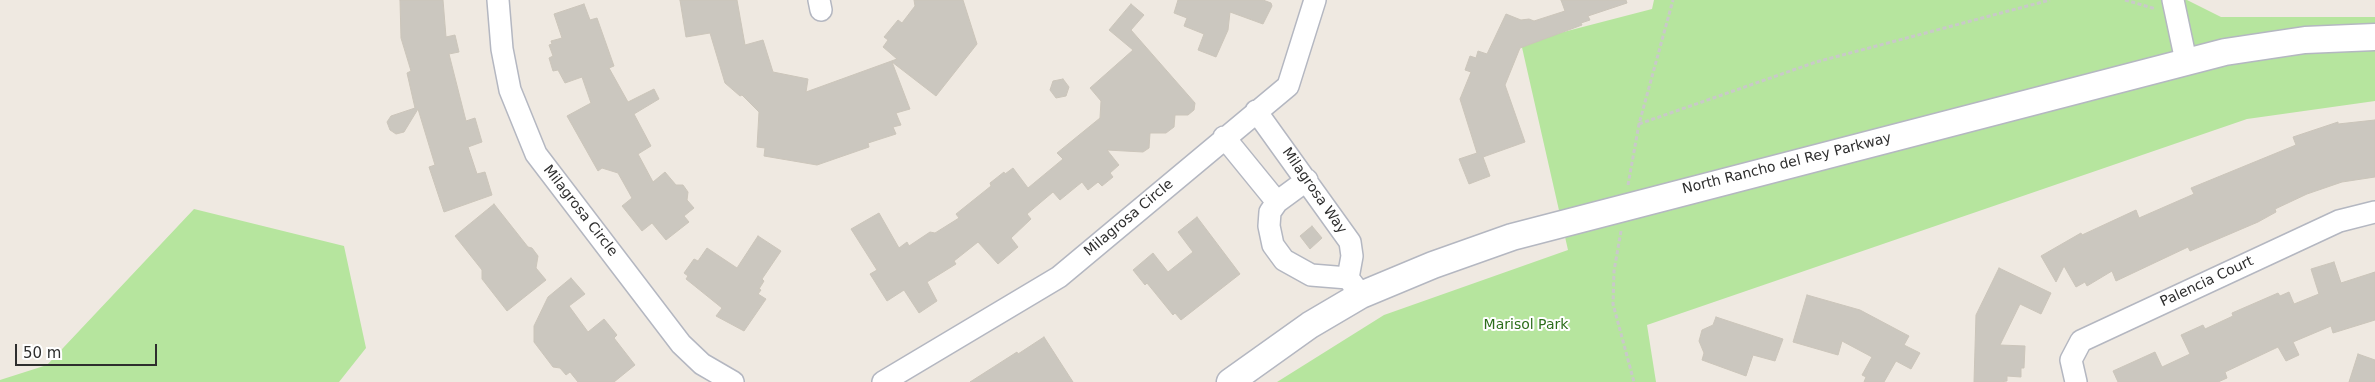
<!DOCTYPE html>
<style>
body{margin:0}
#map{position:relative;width:2375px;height:382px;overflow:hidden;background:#efe9e1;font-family:"DejaVu Sans",sans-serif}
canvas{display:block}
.scale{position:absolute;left:15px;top:344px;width:142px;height:22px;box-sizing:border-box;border:2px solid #2e2e2e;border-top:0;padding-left:6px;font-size:15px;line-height:18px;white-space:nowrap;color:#2e2e2e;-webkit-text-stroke:4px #fff;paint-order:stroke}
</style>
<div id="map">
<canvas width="2375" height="382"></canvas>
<div class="scale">50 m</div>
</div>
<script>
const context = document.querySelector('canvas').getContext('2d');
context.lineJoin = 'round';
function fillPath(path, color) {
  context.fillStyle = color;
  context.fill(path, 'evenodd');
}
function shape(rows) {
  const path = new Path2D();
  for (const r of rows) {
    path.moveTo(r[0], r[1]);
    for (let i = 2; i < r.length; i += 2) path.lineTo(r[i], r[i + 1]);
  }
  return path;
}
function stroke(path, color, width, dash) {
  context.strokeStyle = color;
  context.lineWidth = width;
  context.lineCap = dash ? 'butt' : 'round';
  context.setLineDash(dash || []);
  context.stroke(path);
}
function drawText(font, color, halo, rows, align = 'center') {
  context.font = font + ' "DejaVu Sans",sans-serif';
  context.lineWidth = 4;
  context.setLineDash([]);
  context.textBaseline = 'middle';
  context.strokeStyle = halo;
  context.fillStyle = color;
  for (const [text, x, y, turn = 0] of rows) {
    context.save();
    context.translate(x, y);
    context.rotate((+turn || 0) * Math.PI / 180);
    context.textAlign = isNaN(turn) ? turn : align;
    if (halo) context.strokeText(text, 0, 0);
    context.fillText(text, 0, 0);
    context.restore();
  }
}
fillPath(shape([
 [1654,0,2187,0,2221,17,2375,17,2375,101,2247,119,1647,325,1656,382,1277,382,1384,315,1568,250,1521,43,1652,9],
 [194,209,344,246,366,348,339,382,0,382,0,380,47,365]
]), '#b6e59e');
const building = shape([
 [400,0,443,0,446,37,455,35,459,52,449,54,466,121,475,118,482,142,468,147,477,174,485,172,492,195,444,212,429,167,435,165,418,109,404,132,396,134,390,130,387,122,391,116,415,108,407,73,411,71,401,38,400,0],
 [680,0,737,0,745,45,763,40,773,72,808,79,806,92,897,59,883,47,888,40,884,37,898,20,902,23,915,6,914,0,963,0,977,44,936,96,892,62,910,109,896,113,901,125,893,127,896,134,868,143,869,147,817,165,764,156,765,148,757,147,759,112,742,95,740,96,725,83,710,33,686,37,680,0],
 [1178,0,1263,0,1271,3,1272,6,1263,24,1230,12,1228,30,1216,57,1198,50,1204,34,1184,26,1187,18,1174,13,1178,0],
 [1561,0,1626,0,1627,3,1588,16,1590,20,1581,23,1582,25,1520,48,1505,85,1525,142,1483,157,1490,176,1469,184,1459,159,1477,153,1460,99,1471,72,1465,70,1470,56,1476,58,1478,51,1487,54,1506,14,1521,20,1529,19,1534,21,1565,11,1561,0],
 [584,4,590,20,597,18,614,66,609,68,628,102,654,89,659,99,634,114,651,146,638,154,653,182,665,172,676,185,683,185,688,192,687,200,694,208,684,216,689,222,666,240,652,223,642,231,622,206,632,198,618,173,602,168,598,171,567,116,591,103,582,77,565,83,558,70,553,71,549,58,553,56,549,45,552,44,551,41,562,38,554,14,584,4],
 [1131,4,1144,15,1131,30,1195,103,1194,110,1188,115,1175,115,1174,127,1166,133,1150,133,1149,148,1143,152,1107,150,1119,165,1110,173,1113,177,1102,186,1098,182,1088,190,1082,182,1060,200,1053,192,1027,214,1031,219,1011,238,1018,247,998,264,978,242,954,261,956,264,927,282,937,301,919,313,904,290,887,301,870,274,877,270,851,229,879,213,899,248,907,242,909,246,930,232,935,233,959,218,956,214,991,186,990,183,1004,172,1005,174,1013,168,1028,188,1063,159,1057,153,1100,118,1101,101,1090,88,1133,50,1109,30,1131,4],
 [1063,79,1069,87,1066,96,1056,98,1050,90,1053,81,1063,79],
 [2375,120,2375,177,2342,182,2307,194,2275,209,2276,212,2258,222,2190,251,2188,247,2116,281,2112,271,2087,286,2085,282,2076,287,2064,266,2056,282,2041,256,2081,233,2082,235,2136,210,2139,218,2194,194,2191,188,2296,145,2293,137,2338,122,2338,124,2375,120],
 [494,204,528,247,532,248,538,256,536,268,546,280,507,311,482,279,482,270,455,236,494,204],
 [1197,217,1240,274,1181,320,1175,313,1173,315,1147,283,1145,285,1133,270,1153,253,1168,272,1193,252,1178,232,1197,217],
 [1312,226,1322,238,1310,249,1300,236,1312,226],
 [758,236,781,251,762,279,764,281,759,289,761,290,758,294,766,299,744,331,716,316,722,308,686,279,688,276,684,273,694,259,698,261,707,248,737,268,758,236],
 [2334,262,2341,283,2375,272,2375,320,2333,333,2331,326,2293,342,2299,355,2286,361,2278,347,2225,372,2227,378,2218,382,2118,382,2113,371,2155,352,2162,367,2190,354,2181,335,2203,325,2205,329,2233,316,2232,313,2278,293,2280,296,2289,292,2294,304,2319,294,2311,269,2334,262],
 [1999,268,2051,293,2041,314,2020,304,2000,345,2025,346,2024,368,2021,368,2021,377,2007,376,2007,381,2000,382,1974,382,1976,315,1999,268],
 [571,278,585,294,569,306,588,332,604,319,617,335,614,338,635,365,614,382,578,382,570,372,566,375,560,368,553,367,534,342,534,326,548,297,571,278],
 [1807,295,1860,310,1909,336,1904,345,1920,353,1911,369,1896,361,1884,382,1864,382,1866,377,1862,375,1872,357,1842,341,1838,355,1793,342,1807,295],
 [1716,317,1783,339,1775,361,1753,355,1746,376,1702,360,1704,353,1699,341,1702,330,1713,325,1716,317],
 [1044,337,1073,382,970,382,1017,352,1018,354,1044,337],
 [2358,354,2375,360,2375,382,2349,382,2358,354]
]);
fillPath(building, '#cbc7bf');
stroke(building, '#cbc5ba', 1);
const minor = shape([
 [498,0,502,49,510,90,536,154,681,344,702,364,733,382],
 [819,0,821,10],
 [2173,0,2186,61],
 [1256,111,1350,242,1352,256,1348,278,1361,295],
 [1224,137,1277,202,1270,212,1269,226,1273,245,1284,260,1311,275,1348,278],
 [1277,202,1307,180],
 [883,382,1059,277,1288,86,1315,0],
 [2076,382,2071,360,2081,341,2339,221,2375,212]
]);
const tertiary = shape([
 [1230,382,1310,325,1361,295,1433,265,1512,237,2225,52,2305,40,2375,37]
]);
stroke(minor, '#b4b7c1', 24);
stroke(tertiary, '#b4b7c1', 29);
stroke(shape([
 [2125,0,2156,9],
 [1639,124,1816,62,2050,0],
 [1628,185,1639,124,1673,0],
 [1621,231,1614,271,1613,304,1634,382]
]), '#c9c9c9', 3, [4, 2.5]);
stroke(minor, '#fff', 21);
stroke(tertiary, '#fff', 26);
drawText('14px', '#2e2e2e', '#fff', [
 ["North Rancho del Rey Parkway",1787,164,-14],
 ["Milagrosa Way",1314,191,55],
 ["Milagrosa Circle",580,211,52],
 ["Milagrosa Circle",1129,218,-40],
 ["Palencia Court",2207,282,-25]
]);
drawText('14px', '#2c6e1b', '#fff', [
 ["Marisol Park",1526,325]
]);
</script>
